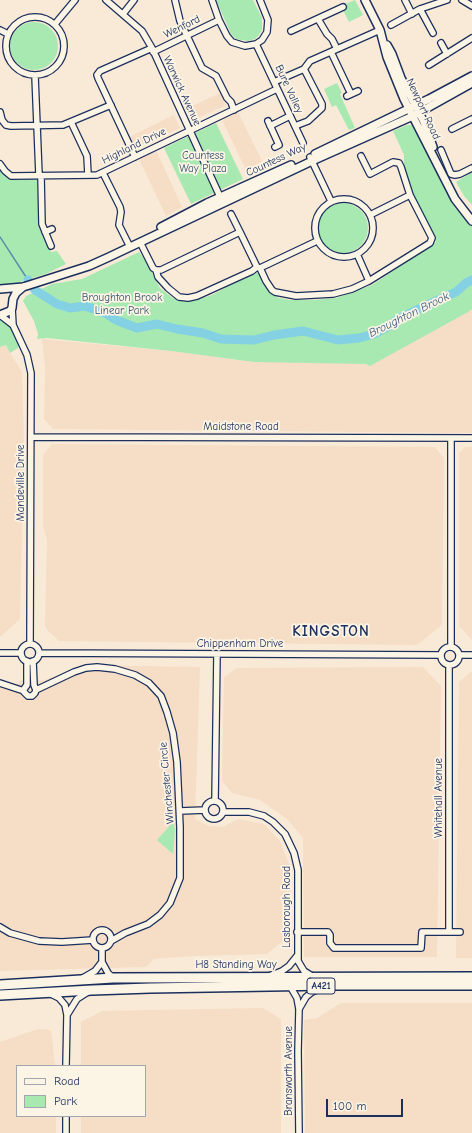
<!DOCTYPE html>
<style>
body{margin:0}
#map{position:relative;width:472px;height:1133px;overflow:hidden;background:#f9ead7;font-family:"Comic Neue",sans-serif}
canvas{display:block}
.legend{position:absolute;left:16px;top:1065px;width:130px;height:52px;box-sizing:border-box;background:#fcf5e5;border:1px solid #a2a6af;margin:0;padding:5px 7px;list-style:none;font-size:12px;color:#1b2f5e}
.legend li{display:flex;align-items:center;gap:8px;height:20px}
.legend b{width:20px;border:1px solid #a2a6af}
.scale{position:absolute;left:326px;top:1099px;width:77px;height:18px;box-sizing:border-box;border:2px solid #1b2f5e;border-top:0;padding-left:5px;font-size:12px;line-height:14px;white-space:nowrap;color:#1b2f5e;-webkit-text-stroke:3px #fcf5e5;paint-order:stroke}
</style>
<div id="map">
<canvas width="472" height="1133"></canvas>
<ul class="legend">
<li><b style="height:5px;background:#fcf5e5"></b>Road</li>
<li><b style="height:11px;background:#a8e9b2"></b>Park</li>
</ul>
<div class="scale">100 m</div>
</div>
<script>
const context = document.querySelector('canvas').getContext('2d');
context.lineJoin = 'round';
function fillPath(path, color) {
  context.fillStyle = color;
  context.fill(path, 'evenodd');
}
function shape(rows) {
  const path = new Path2D();
  for (const r of rows) {
    if (r.length === 3) {
      path.moveTo(r[0] + r[2], r[1]);
      path.arc(r[0], r[1], r[2], 0, 2 * Math.PI);
      continue;
    }
    path.moveTo(r[0], r[1]);
    for (let i = 2; i < r.length; i += 2) path.lineTo(r[i], r[i + 1]);
  }
  return path;
}
function stroke(path, color, width, dash) {
  context.strokeStyle = color;
  context.lineWidth = width;
  context.lineCap = dash ? 'butt' : 'round';
  context.setLineDash(dash || []);
  context.stroke(path);
}
function drawText(font, color, halo, rows, align = 'center') {
  context.font = font + ' "Comic Neue",sans-serif';
  context.lineWidth = 3.5;
  context.setLineDash([]);
  context.textBaseline = 'middle';
  context.strokeStyle = halo;
  context.fillStyle = color;
  for (const [text, x, y, turn = 0] of rows) {
    context.save();
    context.translate(x, y);
    context.rotate((+turn || 0) * Math.PI / 180);
    context.textAlign = isNaN(turn) ? turn : align;
    if (halo) context.strokeText(text, 0, 0);
    context.fillText(text, 0, 0);
    context.restore();
  }
}
fillPath(shape([
 [220,93,226,105,192,121,186,109],
 [238,112,266,169,249,176,223,122,225,119],
 [174,115,180,128,135,148,129,137],
 [156,150,182,207,166,216,139,159],
 [472,302,472,433,53,429,44,419,45,368,42,339,171,351,254,362],
 [6,345,10,353,22,372,24,443,20,619,0,637,0,347],
 [52,444,435,447,444,458,442,625,417,645,59,641,48,631,45,626,47,540,43,527,43,455],
 [465,447,472,447,472,640,459,626,459,453],
 [86,665,200,667,195,819,208,826,223,827,238,819,264,824,280,841,291,869,290,935,267,954,193,956,154,959,146,967,0,971,0,680,17,684,22,680,38,679,42,681],
 [423,667,441,686,437,957,304,957,303,838,287,819,260,800,232,793,222,781,224,677,237,668],
 [472,671,472,958,456,958,459,682],
 [341,1003,472,1003,472,1133,305,1133,304,1020,317,1018],
 [263,1008,281,1019,281,1133,81,1133,81,1116,145,1116,145,1066,81,1066,81,1022,102,1011],
 [38,1029,51,1030,55,1066,17,1066,17,1116,56,1116,56,1133,0,1133,0,1042]
]), '#f5ddc6');
fillPath(shape([
 [216,0,253,0,262,18,262,30,259,35,255,39,248,41,236,39,231,34],
 [355,0,363,15,349,22,342,8,343,5],
 [34,46,24],
 [337,83,342,93,340,94,355,128,349,130,336,105,332,107,324,89],
 [216,123,243,179,191,204,164,148],
 [407,125,412,125,417,130,441,181,458,207,472,225,472,309,468,312,370,366,366,364,254,362,171,351,47,338,37,339,38,334,34,321,23,301,26,296,52,284,82,279,139,252,146,261,160,288,173,298,181,300,200,299,212,295,254,272,258,273,270,292,279,298,290,300,313,300,336,298,372,285,436,242,413,196,404,166,404,155,393,131],
 [0,169,3,173,5,171,28,179,37,179,39,224,51,252,57,251,66,264,46,274,22,281,20,284,9,285,0,285],
 [472,172,472,205,464,196,456,182],
 [343,228,25],
 [0,319,7,324,13,331,19,343,18,348,10,353,6,345,0,347],
 [173,822,175,830,173,854,157,840]
]), '#a8e9b2');
stroke(shape([
 [0,237,28,280]
]), '#5990ad', 1.5);
stroke(shape([
 [28,280,35,290,57,304,70,308,85,306,105,313,116,320,137,328,157,324,177,329,203,333,221,339,254,340,274,335,303,331,338,340,359,338,374,334,391,325,398,319,427,305,456,292,466,283,472,280]
]), '#83d1e2', 9);
const minor = shape([
 [106,0,142,31,152,48,222,201],
 [175,0,180,21,202,68,216,76,227,98,231,102,234,110],
 [212,0,219,20,227,36,232,42,245,46,256,44,262,40,267,32,268,20,260,0],
 [405,0,412,14],
 [462,0,472,6],
 [420,9,433,33],
 [123,14,134,0],
 [35,46,29],
 [318,19,327,34,332,39,337,49],
 [55,24,75,0],
 [391,25,420,9,447,0],
 [0,30,8,34],
 [291,31,343,7],
 [441,43,447,54],
 [256,44,303,143],
 [153,52,219,20],
 [331,52,351,94],
 [429,65,472,38],
 [35,76,39,175],
 [274,82,304,69,310,61,380,30],
 [347,96,358,91],
 [0,112,2,120,6,125,11,126,63,125,111,105],
 [268,121,279,145,275,147],
 [71,122,87,156,88,175],
 [270,126,290,116],
 [295,126,308,121,322,108,322,104,304,69],
 [452,129,472,119],
 [441,150,451,174,455,175,460,174,472,168],
 [135,157,98,78,97,75,100,71,152,48],
 [310,157,331,201],
 [0,164,5,171,11,176,97,175,277,89],
 [103,173,120,207,121,212,119,225,130,247],
 [41,176,42,224,51,246],
 [344,228,29],
 [231,214,240,232],
 [370,215,410,195],
 [45,232,52,229],
 [140,242,153,268,156,270,161,270,240,232,257,267,260,268],
 [357,254,369,281],
 [260,268,266,281,272,290,275,292,296,296,333,294,352,289,369,281,430,243,432,238,410,195,401,167,399,163,393,162,370,174,361,156],
 [260,268,317,241],
 [156,270,158,277,168,288,179,297,188,298,197,296,252,271,257,267],
 [12,308,13,325,27,355,31,373,30,644],
 [0,315,13,325],
 [31,437,472,438],
 [30,653,9],
 [451,647,451,438],
 [450,656,9],
 [0,653,21,653],
 [39,653,441,655],
 [459,655,472,655],
 [27,661,27,685,24,689,24,692,28,696,32,696,35,693,36,690],
 [33,661,34,685,36,690],
 [0,683,24,691],
 [36,690,74,672,86,668,97,667,115,669,135,675,149,683,161,696,167,712,173,733,177,762,180,827,180,878,170,903,160,915,148,924,125,933,111,941],
 [214,810,9],
 [215,801,217,654],
 [180,811,205,810],
 [224,812,249,812,264,816,273,822,285,834,294,853,298,870,298,961,304,971,312,976],
 [0,927,10,933,39,941,62,942,93,940],
 [102,939,9],
 [297,932,328,932,330,935,330,943,334,948,421,948,422,932,460,932],
 [449,932,449,665],
 [102,948,102,962,108,973,113,978],
 [269,976,282,971,289,966,297,956],
 [83,978,95,971,102,962],
 [290,986,297,998,299,1009,298,1051,299,1133],
 [49,993,59,998,65,1005,67,1015],
 [299,1009,306,997,312,992,324,987],
 [66,1066,67,1015,77,999,88,992],
 [66,1116,66,1133]
]);
const tertiary = shape([
 [365,0,380,30,387,57,404,99,455,199,472,221],
 [387,45,392,54,401,78,424,122,433,147],
 [315,154,429,99,472,76],
 [161,227,207,203,291,165],
 [0,289,23,287,89,266,109,257,312,161,413,116,472,83],
 [0,315,10,311,12,308,13,299,16,293,23,287]
]);
const trunk = shape([
 [0,985,113,978,472,977],
 [0,995,92,990,150,988,330,985,472,985]
]);
stroke(minor, '#1b2f5e', 8);
stroke(tertiary, '#1b2f5e', 10);
stroke(trunk, '#1b2f5e', 12);
stroke(minor, '#fcf5e5', 5.5);
stroke(tertiary, '#fcf5e5', 7);
stroke(trunk, '#fcf5e5', 9);
for (const [x, y, w] of [
 [321,986,28]
]) {
  const box = new Path2D();
  box.roundRect(x - w / 2, y - 8, w, 16, 3);
  context.fillStyle = '#fcf5e5';
  context.fill(box);
  stroke(box, '#1b2f5e', 1);
}
drawText('bold 10px', '#1b2f5e', null, [
 ["A421",321,986]
]);
drawText('11px', '#1b2f5e', '#fcf5e5', [
 ["Wenford",182,27,-26],
 ["Bure Valley",289,89,65],
 ["Warwick Avenue",182,91,65],
 ["Newport Road",423,109,65],
 ["Highland Drive",134,146,-26],
 ["Countess Way",276,160,-25],
 ["Maidstone Road",241,427],
 ["Mandeville Drive",21,483,-90],
 ["Chippenham Drive",240,644],
 ["Winchester Circle",167,783,-95],
 ["Whitehall Avenue",439,798,-90],
 ["Lasborough Road",287,907,-90],
 ["H8 Standing Way",236,965],
 ["Bransworth Avenue",289,1071,-90]
]);
drawText('11px', '#37546f', '#fcf5e5', [
 ["Countess",203,156],
 ["Way Plaza",203,169],
 ["Broughton Brook",122,298],
 ["Linear Park",122,311]
]);
drawText('italic 12px', '#35587f', '#fcf5e5', [
 ["Broughton Brook",409,315,-26]
]);
context.letterSpacing = '1px';
drawText('bold 15px', '#1b2f5e', '#fcf5e5', [
 ["KINGSTON",331,632]
]);
context.letterSpacing = '0px';
</script>
